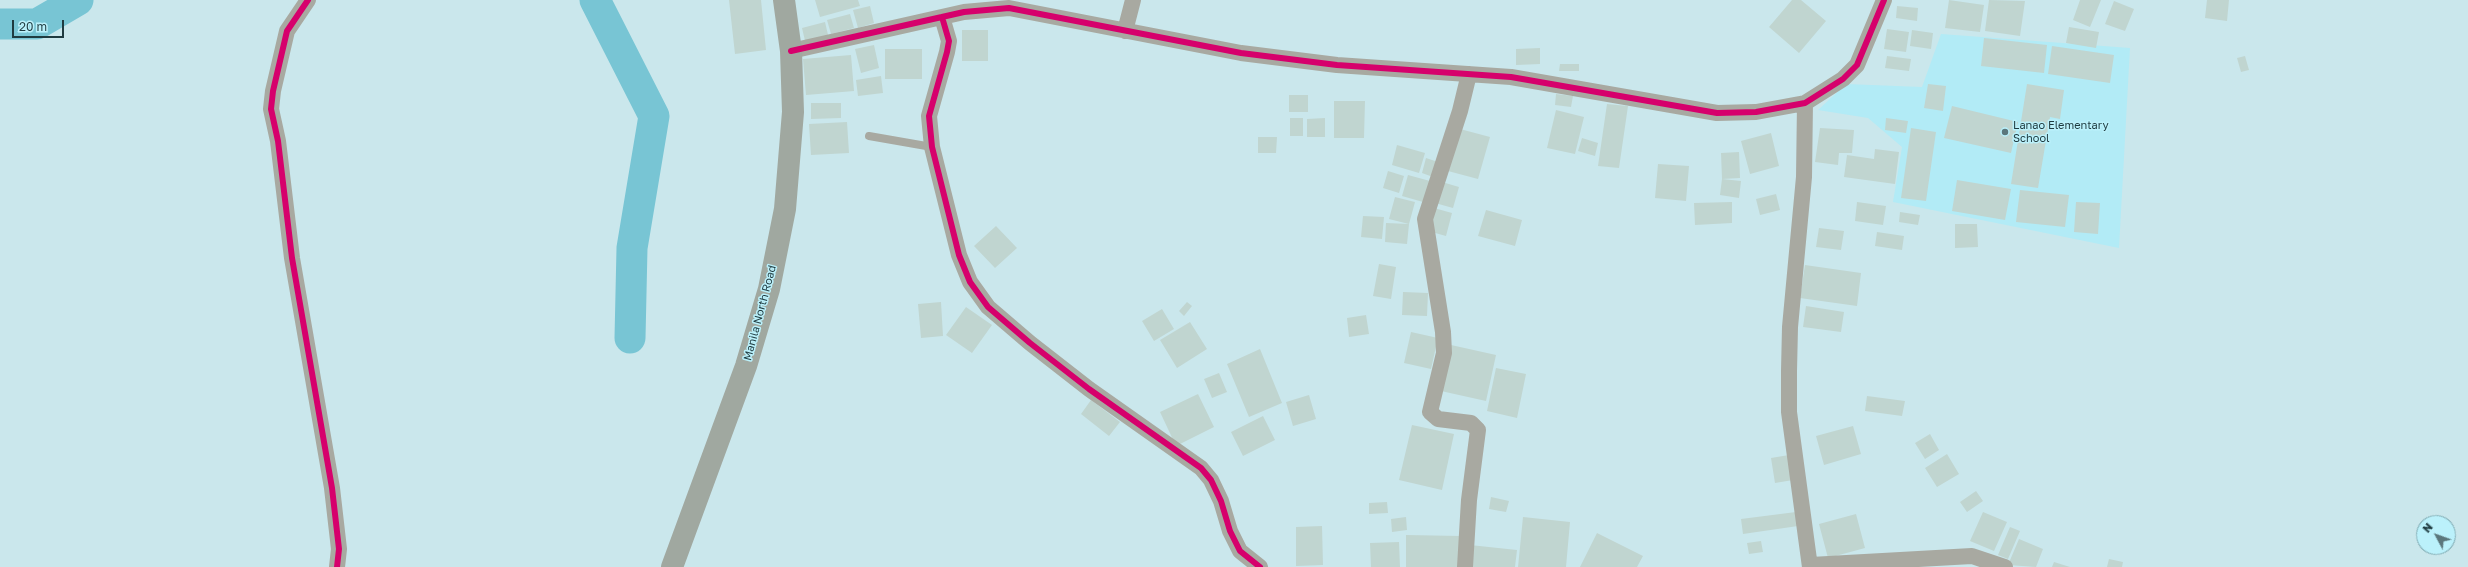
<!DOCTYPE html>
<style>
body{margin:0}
#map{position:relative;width:2468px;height:567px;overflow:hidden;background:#cae7ec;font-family:"Golos Text",sans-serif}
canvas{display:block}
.north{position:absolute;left:2416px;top:515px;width:40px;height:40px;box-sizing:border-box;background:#bbf1fb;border:1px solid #7da8b0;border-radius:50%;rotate:311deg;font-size:11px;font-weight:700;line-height:16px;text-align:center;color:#1f3b40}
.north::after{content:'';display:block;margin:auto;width:14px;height:18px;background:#5b777c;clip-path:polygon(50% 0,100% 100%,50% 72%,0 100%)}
.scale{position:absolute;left:12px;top:20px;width:52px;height:18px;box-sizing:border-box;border:2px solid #1f3b40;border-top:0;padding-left:5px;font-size:12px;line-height:14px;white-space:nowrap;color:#1f3b40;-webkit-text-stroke:3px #bbf1fb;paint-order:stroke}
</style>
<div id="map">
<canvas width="2468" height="567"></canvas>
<div class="north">N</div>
<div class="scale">20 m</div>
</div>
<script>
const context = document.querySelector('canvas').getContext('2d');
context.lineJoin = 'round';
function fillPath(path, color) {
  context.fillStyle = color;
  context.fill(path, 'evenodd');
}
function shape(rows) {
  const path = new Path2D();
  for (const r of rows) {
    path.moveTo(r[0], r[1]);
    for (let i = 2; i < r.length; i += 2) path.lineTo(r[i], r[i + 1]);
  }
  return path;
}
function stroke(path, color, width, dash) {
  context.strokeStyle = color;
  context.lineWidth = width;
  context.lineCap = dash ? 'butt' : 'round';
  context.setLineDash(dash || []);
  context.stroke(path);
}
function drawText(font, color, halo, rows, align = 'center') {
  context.font = font + ' "Golos Text",sans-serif';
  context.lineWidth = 3;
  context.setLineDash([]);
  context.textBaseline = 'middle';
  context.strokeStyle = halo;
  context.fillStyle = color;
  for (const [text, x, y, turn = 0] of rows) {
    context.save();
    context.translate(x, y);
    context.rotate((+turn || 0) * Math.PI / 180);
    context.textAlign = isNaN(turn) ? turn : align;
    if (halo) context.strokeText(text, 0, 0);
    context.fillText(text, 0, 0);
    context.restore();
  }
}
fillPath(shape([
 [1941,34,2130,48,2119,248,1893,202,1902,147,1868,118,1818,110,1846,84,1922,87]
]), '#b2ebf6');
stroke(shape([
 [595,0,654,116,632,248,630,338],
 [0,24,37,24,78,0]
]), '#78c5d4', 31);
fillPath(shape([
 [729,0,761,0,766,50,735,54],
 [815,0,858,0,860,6,820,17],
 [1792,0,1801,0,1826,21,1799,53,1769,27],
 [1949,0,1984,5,1980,32,1945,28],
 [1989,0,2025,1,2020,36,1985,31],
 [2080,0,2101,0,2090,27,2073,20],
 [2207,0,2229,0,2227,21,2205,18],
 [2114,1,2134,9,2125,31,2105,24],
 [870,6,874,23,858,28,853,10],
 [1897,6,1918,8,1917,21,1896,18],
 [850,14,854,28,831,34,827,20],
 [825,22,829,39,806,45,802,28],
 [2069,27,2099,32,2096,48,2066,43],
 [1887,29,1909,32,1906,52,1884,49],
 [962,30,988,30,988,61,962,61],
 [1912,30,1933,33,1931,49,1910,46],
 [1984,38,2047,45,2044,73,1981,66],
 [874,45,879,68,861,73,855,49],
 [2052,46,2114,55,2110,83,2048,74],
 [1540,48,1540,64,1516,65,1516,49],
 [885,49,922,49,922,79,885,79],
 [851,55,854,91,806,95,803,59],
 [1887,56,1911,59,1909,71,1885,68],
 [2245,56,2249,70,2241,72,2237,58],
 [1560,64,1579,64,1579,71,1559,71],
 [881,76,883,93,858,96,856,80],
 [1928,84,1946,86,1943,111,1924,108],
 [2027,84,2064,90,2060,119,2050,117,2038,188,2011,184],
 [1556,94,1573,96,1571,107,1555,105],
 [1289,95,1308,95,1308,112,1289,112],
 [1334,101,1365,101,1364,138,1334,138],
 [811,103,841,103,841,118,811,119],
 [1607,104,1628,106,1619,168,1598,166],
 [1952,106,2018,122,2011,153,1944,138],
 [1556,110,1584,117,1575,154,1547,148],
 [1290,118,1303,118,1303,136,1290,136],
 [1325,118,1325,137,1307,137,1307,119],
 [1886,118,1908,121,1906,133,1885,130],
 [847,122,849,153,811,155,809,124],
 [1820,128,1854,130,1852,153,1839,153,1838,165,1815,162],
 [1911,128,1936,132,1926,201,1901,198],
 [1460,129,1490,137,1478,179,1448,171],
 [1771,133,1779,166,1750,174,1741,141],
 [1258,137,1277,137,1276,153,1258,153],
 [1582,138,1598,143,1595,156,1578,151],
 [1397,145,1425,153,1419,173,1392,165],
 [1875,149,1899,152,1895,184,1844,177,1847,155,1874,159],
 [1739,152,1740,178,1722,179,1721,153],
 [1426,158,1438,162,1433,177,1422,173],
 [1658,164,1689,166,1686,201,1655,198],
 [1388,171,1404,176,1399,193,1383,188],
 [1408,175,1430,181,1423,202,1402,196],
 [1722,179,1741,181,1739,198,1720,195],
 [1957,180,2011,189,2005,220,1952,211],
 [1442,182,1459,187,1453,208,1435,203],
 [2020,190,2069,195,2065,227,2016,222],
 [1776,194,1780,210,1760,215,1756,199],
 [1395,197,1415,202,1409,224,1389,219],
 [1732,202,1732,223,1695,225,1694,203],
 [1857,202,1886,206,1883,225,1855,221],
 [2076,202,2100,203,2098,234,2074,232],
 [1434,208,1452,213,1446,236,1428,231],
 [1486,210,1522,220,1515,246,1478,236],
 [1900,212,1920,215,1918,225,1899,222],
 [1363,216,1384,217,1382,239,1361,237],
 [1386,223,1409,224,1407,244,1385,242],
 [1955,224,1977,224,1978,247,1955,248],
 [996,226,1017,248,995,268,974,246],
 [1819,228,1844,231,1841,250,1816,247],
 [1877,232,1904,236,1902,250,1875,246],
 [1379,264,1396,267,1391,299,1373,296],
 [1805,265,1861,273,1857,306,1800,298],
 [1403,292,1428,293,1427,316,1402,315],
 [941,302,943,336,921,338,918,304],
 [1187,302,1192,306,1184,316,1179,311],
 [1806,306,1844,312,1841,332,1803,327],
 [966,307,992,325,972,353,946,335],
 [1162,309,1174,329,1154,341,1142,321],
 [1366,315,1369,334,1349,337,1347,318],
 [1190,322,1207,349,1177,368,1160,340],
 [1411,332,1438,338,1431,369,1404,363],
 [1451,345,1496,355,1486,401,1441,391],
 [1260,349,1282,403,1249,417,1227,364],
 [1496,368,1526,374,1517,418,1487,411],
 [1219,373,1227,392,1212,398,1204,379],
 [1198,394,1214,427,1176,446,1160,412],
 [1309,395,1316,419,1293,426,1286,402],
 [1867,396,1905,401,1902,416,1865,411],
 [1091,400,1120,422,1109,436,1081,414],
 [1263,416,1275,440,1243,456,1231,432],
 [1412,425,1454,434,1442,490,1399,480],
 [1853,426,1861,454,1824,465,1816,436],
 [1930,434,1939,450,1925,459,1915,443],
 [1947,454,1959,474,1937,487,1925,468],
 [1789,455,1793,480,1775,483,1771,458],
 [1976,491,1983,501,1967,512,1960,502],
 [1491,497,1509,501,1506,512,1489,509],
 [1387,502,1388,513,1369,514,1369,503],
 [1796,512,1798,526,1743,534,1741,519],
 [1983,512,2007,522,1994,551,1970,541],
 [1856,514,1865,548,1828,558,1819,524],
 [1406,517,1407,530,1392,532,1391,519],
 [1523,517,1570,522,1566,567,1518,567],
 [1322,526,1323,565,1296,566,1296,527],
 [2010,527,2020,531,2008,559,1998,555],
 [1597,533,1643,556,1637,567,1580,567],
 [1406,535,1461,536,1461,567,1406,567],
 [2019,539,2043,549,2036,567,2008,565],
 [1761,541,1763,552,1749,554,1747,543],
 [1399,542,1400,567,1371,567,1370,543],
 [1470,545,1517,550,1515,567,1468,567],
 [2109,559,2123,562,2122,567,2107,567],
 [2054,562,2070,567,2052,567]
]), '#c0d5d0');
stroke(shape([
 [869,136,932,147]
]), '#a8a9a1', 8);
stroke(shape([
 [308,0,287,31,273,91,271,109,278,141,292,258,332,488,339,549,337,567],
 [942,17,949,41,947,52,929,116,932,147,959,255,970,282,988,307,1030,343,1089,389,1201,468,1211,480,1221,501,1230,531,1240,551,1260,567],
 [1125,31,1133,0],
 [791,51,964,12,1009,8,1241,53,1337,65,1511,77,1717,113,1756,112,1805,103,1843,79,1857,65,1884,0],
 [1805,103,1804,177,1790,327,1789,371,1789,412,1810,567],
 [1811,565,1972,556,2005,567],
 [1465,567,1469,500,1478,430,1471,423,1438,419,1430,412,1444,353,1443,332,1425,219,1460,111,1469,74]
]), '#a8a9a1', 16);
stroke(shape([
 [672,567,746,366,769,289,785,209,793,112,791,51,784,0]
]), '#a0a8a0', 22);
stroke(shape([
 [308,0,287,31,273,91,271,109,278,141,292,258,332,488,339,549,337,567],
 [942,17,949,41,947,52,929,116,932,147,959,255,970,282,988,307,1030,343,1089,389,1201,468,1211,480,1221,501,1230,531,1240,551,1260,567],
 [791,51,964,12,1009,8,1241,53,1337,65,1511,77,1717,113,1756,112,1805,103,1843,79,1857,65,1884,0]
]), '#d6006c', 6);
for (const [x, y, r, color] of [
 [2005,132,4,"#5b777c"]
]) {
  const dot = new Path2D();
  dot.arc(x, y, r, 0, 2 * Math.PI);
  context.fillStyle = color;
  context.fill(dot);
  stroke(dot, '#bbf1fb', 1.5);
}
drawText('11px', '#1f3b40', '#bbf1fb', [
 ["Lanao Elementary",2013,126],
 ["School",2013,139]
], 'left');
drawText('11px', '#1f3b40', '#bbf1fb', [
 ["Manila North Road",760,313,-75]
]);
</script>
